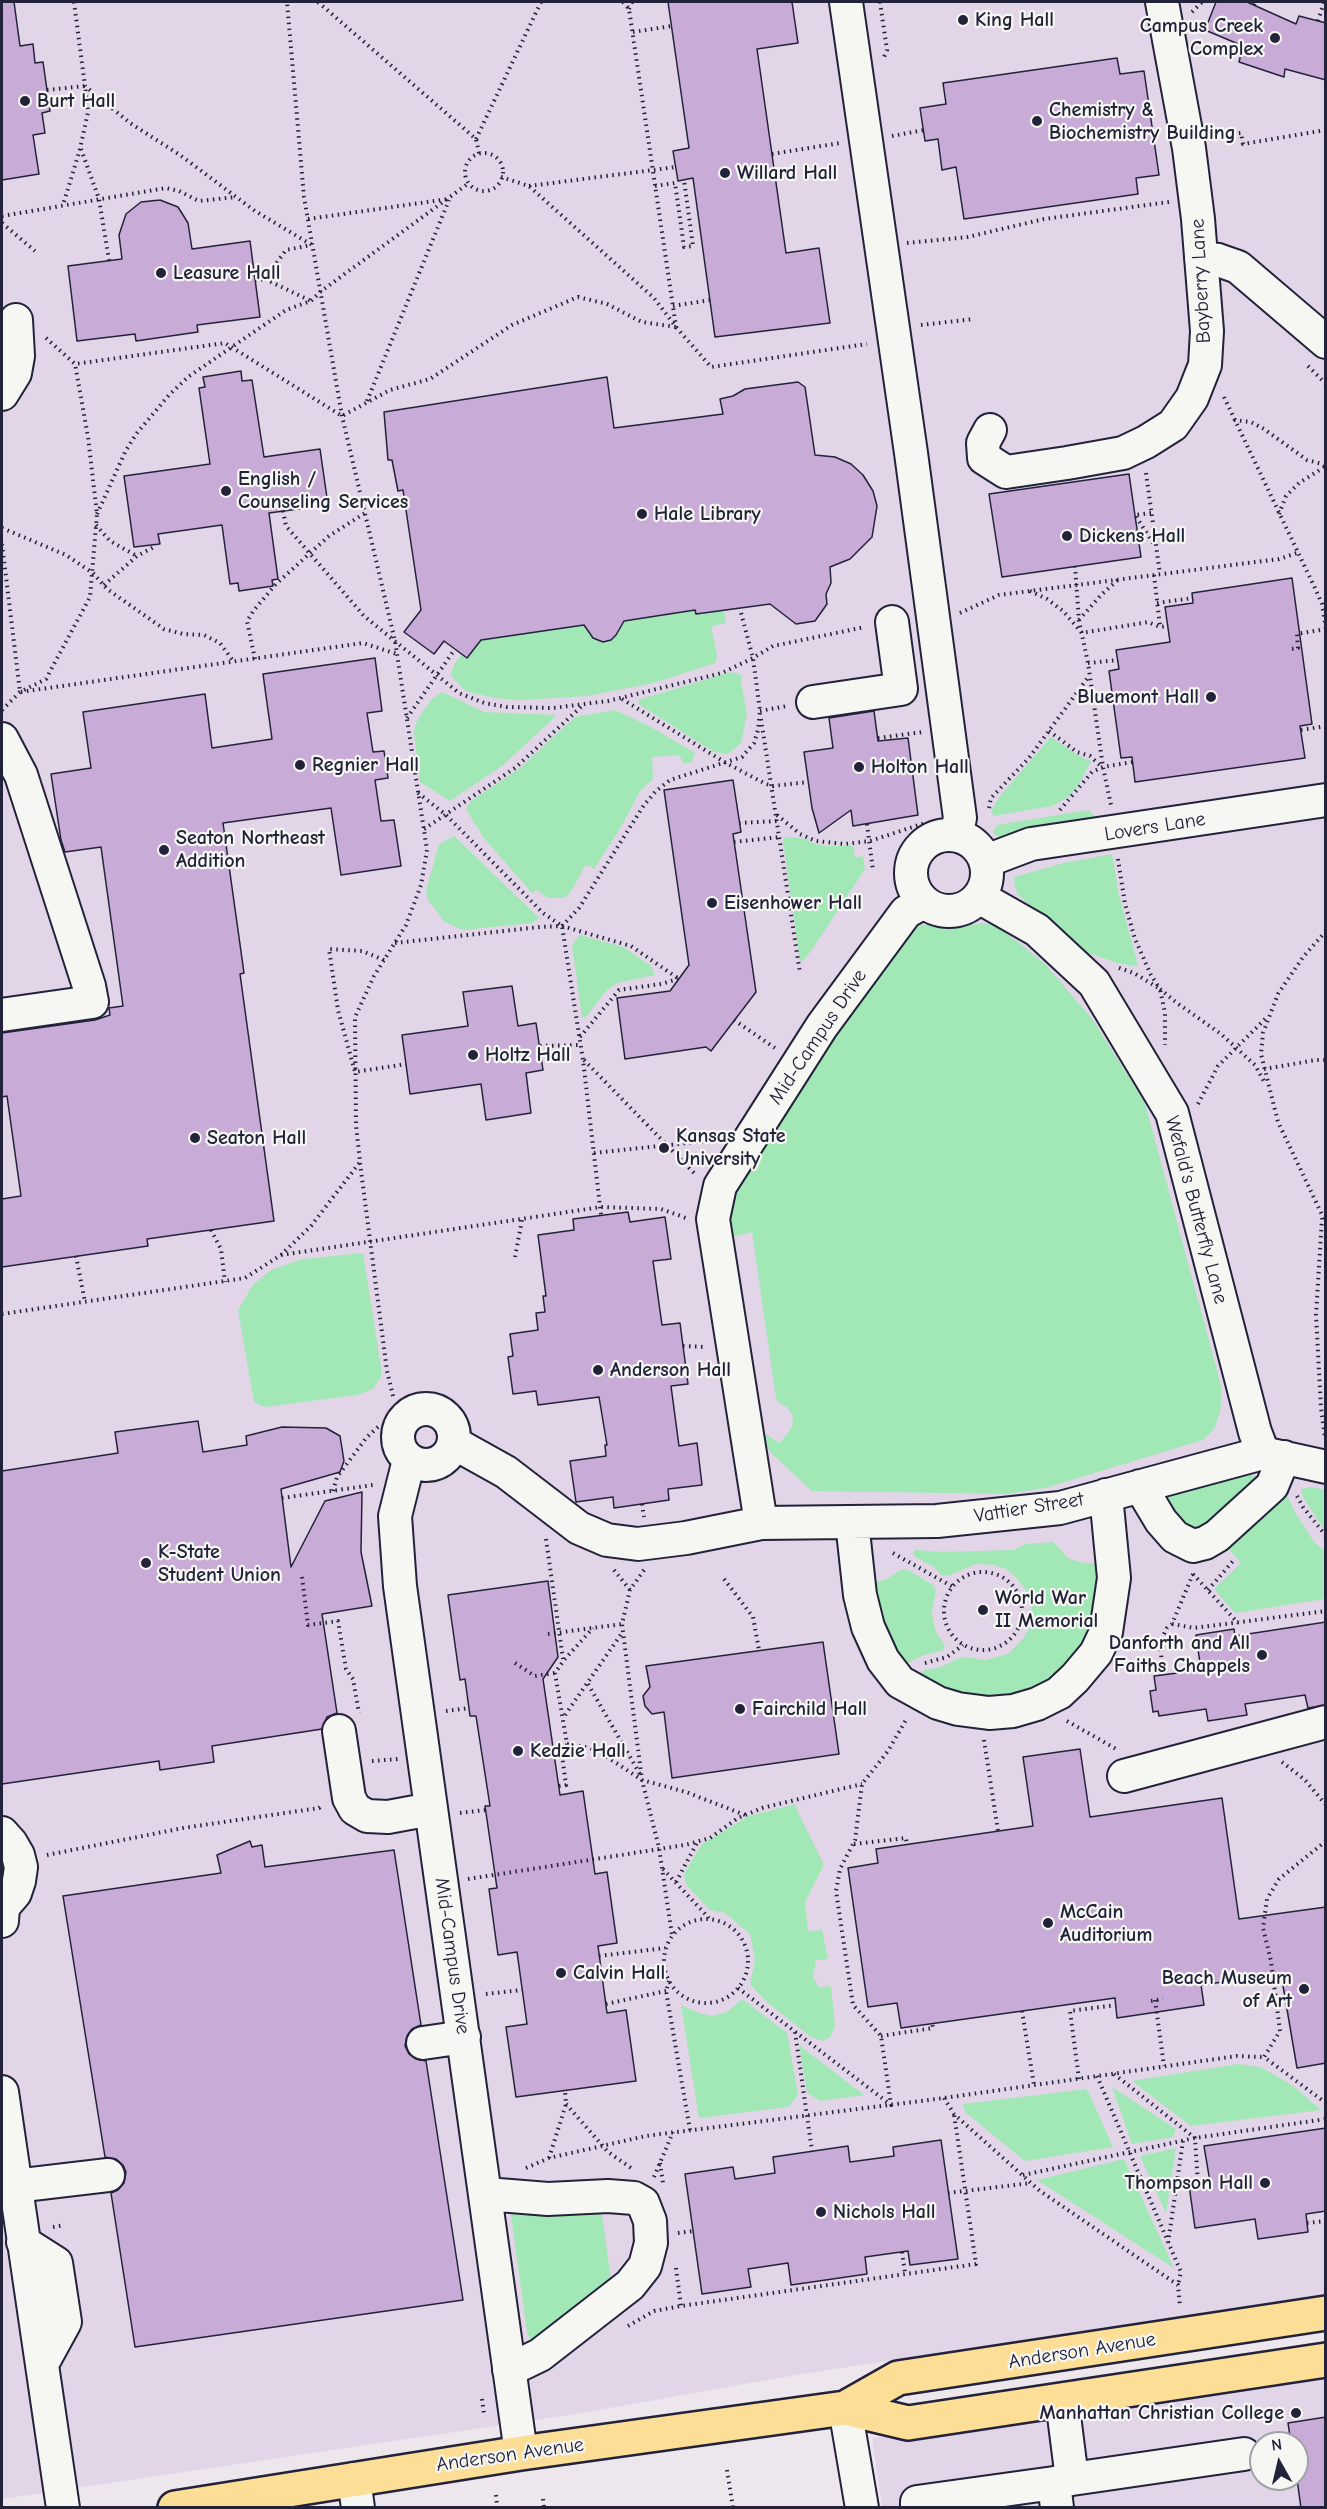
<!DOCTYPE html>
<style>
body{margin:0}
#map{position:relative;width:1327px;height:2509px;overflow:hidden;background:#ede7ed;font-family:"Comic Neue",sans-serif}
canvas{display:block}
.frame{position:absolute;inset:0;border:3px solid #22223b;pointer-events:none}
.north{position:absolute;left:1249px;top:2431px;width:60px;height:60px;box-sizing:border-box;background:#f6f6f2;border:2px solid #a1a1a9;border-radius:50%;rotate:352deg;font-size:16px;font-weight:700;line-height:24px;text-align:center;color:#22223b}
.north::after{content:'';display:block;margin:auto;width:21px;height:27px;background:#22223b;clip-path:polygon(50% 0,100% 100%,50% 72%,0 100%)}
</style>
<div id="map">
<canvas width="1327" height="2509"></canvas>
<div class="frame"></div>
<div class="north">N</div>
</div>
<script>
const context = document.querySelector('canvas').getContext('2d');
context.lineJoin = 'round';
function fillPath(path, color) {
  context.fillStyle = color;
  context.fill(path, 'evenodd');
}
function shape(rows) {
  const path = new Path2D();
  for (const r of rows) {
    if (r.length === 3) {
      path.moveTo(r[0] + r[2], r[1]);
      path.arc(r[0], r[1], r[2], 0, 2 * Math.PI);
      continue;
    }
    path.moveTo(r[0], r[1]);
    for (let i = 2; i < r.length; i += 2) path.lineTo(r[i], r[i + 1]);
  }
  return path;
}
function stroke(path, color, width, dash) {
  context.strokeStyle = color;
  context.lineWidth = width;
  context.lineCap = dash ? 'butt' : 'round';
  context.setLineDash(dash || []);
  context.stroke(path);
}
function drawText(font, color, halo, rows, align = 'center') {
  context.font = font + ' "Comic Neue",sans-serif';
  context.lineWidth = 4.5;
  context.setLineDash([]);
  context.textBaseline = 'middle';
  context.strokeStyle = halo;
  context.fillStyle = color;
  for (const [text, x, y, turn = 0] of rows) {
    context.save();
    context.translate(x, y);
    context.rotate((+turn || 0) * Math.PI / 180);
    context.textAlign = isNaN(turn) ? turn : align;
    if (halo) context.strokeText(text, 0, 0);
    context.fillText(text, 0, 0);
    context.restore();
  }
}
fillPath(shape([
 [2,2,1325,2,1325,2294,796,2375,576,2414,2,2499],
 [1325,2373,1325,2507,882,2507,872,2438],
 [1261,2443,1297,2443,1297,2479,1261,2479]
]), '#e2d5e7');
fillPath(shape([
 [695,610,696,614,724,611,726,623,711,626,717,655,715,663,654,683,587,696,520,700,494,698,469,692,462,688,451,675,454,665,462,654,467,658,481,640,586,624,589,635,603,642,611,640,616,635,619,622],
 [731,672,742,675,741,682,747,714,741,743,728,754,714,752,640,705,638,700],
 [442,692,484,712,557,715,502,766,450,801,420,782,414,733,416,723,423,711,432,699],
 [615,710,651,727,695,753,692,762,684,764,679,755,652,757,653,779,640,791,621,827,594,869,590,866,585,866,570,893,564,898,548,898,536,890,532,893,483,837,466,809,471,801,520,768,575,717],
 [1051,737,1079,756,1091,761,1078,786,1068,797,1052,806,994,816,991,811,1000,796],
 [1088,810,1100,821,1006,845,993,832,997,825],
 [454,836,539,918,532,923,463,930,445,922,428,900,426,891,439,844],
 [792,837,806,839,812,843,825,846,853,846,855,858,863,856,865,869,813,948,804,960,800,961,783,842,784,838],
 [1112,854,1119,895,1138,965,1134,966,1117,963,1086,952,1030,906,1017,893,1015,887,1014,877,1064,863],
 [913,923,950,929,982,923,994,925,1018,942,1046,965,1093,1020,1145,1103,1222,1389,1220,1412,1214,1429,1203,1440,1045,1488,1007,1494,812,1491,770,1452,762,1435,767,1435,780,1443,792,1427,793,1416,787,1407,779,1403,776,1398,752,1232,731,1237,729,1230,732,1201,740,1183,900,932],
 [580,935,623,947,651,966,655,975,617,983,607,990,585,1018,582,1017,572,945],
 [363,1253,381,1367,381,1376,373,1389,357,1395,265,1407,254,1402,238,1310,253,1285,271,1270,303,1259],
 [1243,1473,1257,1476,1260,1480,1205,1530,1185,1533,1163,1499,1211,1480],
 [1311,1487,1325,1490,1325,1531,1303,1497,1301,1489],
 [1286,1493,1296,1514,1314,1542,1325,1552,1325,1599,1235,1613,1214,1589,1241,1563,1227,1547],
 [1053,1542,1068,1558,1079,1562,1099,1564,1101,1588,1090,1639,1057,1678,1025,1695,981,1702,921,1682,920,1674,925,1670,941,1667,959,1658,965,1657,985,1660,1008,1654,1022,1640,1028,1631,1032,1611,1026,1590,1014,1575,1006,1569,994,1565,976,1564,948,1576,942,1575,934,1567,915,1557,913,1553,915,1550,941,1552,1014,1550,1025,1544],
 [902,1569,909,1570,934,1586,936,1591,932,1610,933,1621,936,1632,945,1646,942,1651,924,1655,906,1664,900,1663,894,1656,870,1584,887,1579],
 [796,1804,797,1811,824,1865,805,1902,808,1931,822,1930,828,1959,816,1960,813,1977,819,1987,831,1986,835,2026,830,2037,823,2041,811,2037,767,2002,750,1984,755,1960,750,1934,725,1913,710,1910,686,1884,684,1874,702,1844,749,1816],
 [742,1999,787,2033,798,2095,788,2107,699,2118,681,2005,699,2013,712,2016,727,2012],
 [799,2045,864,2095,820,2101,807,2092],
 [1238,2064,1260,2067,1275,2075,1296,2088,1321,2110,1191,2126,1132,2081],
 [1112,2087,1176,2129,1173,2137,1132,2144],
 [1087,2089,1113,2147,1025,2161,965,2112,963,2104],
 [1176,2148,1166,2213,1140,2156],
 [1124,2159,1174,2268,1037,2180],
 [510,2208,601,2208,612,2287,533,2346,527,2332]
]), '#a1e8b6');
const building = shape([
 [2,2,14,2,20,46,33,44,35,63,43,62,50,111,42,113,45,133,33,135,39,174,2,180,2,2],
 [668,2,792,2,798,43,757,49,786,253,819,248,830,323,715,337,693,178,678,181,673,151,689,148,668,2],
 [1216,2,1247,2,1296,24,1299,16,1326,23,1326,80,1285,69,1284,77,1239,62,1243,46,1205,30,1216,2],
 [1117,58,1120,74,1144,71,1159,175,1136,178,1138,194,964,219,956,167,942,170,938,139,925,141,920,108,946,104,943,83,1117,58],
 [160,200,178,207,188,223,192,249,250,241,260,317,197,325,198,332,136,341,135,334,77,341,68,266,122,259,119,235,126,214,141,202,160,200],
 [241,371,242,381,252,380,264,457,320,449,328,505,269,513,278,579,272,580,273,586,239,591,238,583,230,584,222,525,158,534,160,544,134,547,124,476,210,464,199,388,205,387,203,377,241,371],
 [607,377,614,428,723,414,720,399,733,396,745,389,798,382,805,387,815,455,835,457,851,464,863,475,873,491,877,506,872,537,850,559,830,567,831,583,826,594,827,604,815,621,796,624,770,604,696,614,695,610,624,621,616,635,611,640,603,642,593,638,584,625,481,640,467,658,444,641,434,654,404,632,421,610,403,490,398,491,392,460,388,460,384,412,607,377],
 [1129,474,1141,557,1002,577,989,494,1129,474],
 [1292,578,1312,724,1300,726,1305,758,1135,782,1132,757,1121,758,1109,671,1119,669,1116,650,1170,642,1165,607,1193,603,1192,593,1292,578],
 [375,658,382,711,367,713,373,752,384,751,388,778,375,780,381,821,394,820,401,866,341,875,331,808,223,823,244,973,240,974,274,1221,147,1239,148,1246,2,1267,2,1199,21,1196,7,1096,2,1097,2,1033,95,1020,110,1015,109,1008,123,1006,101,847,65,852,61,840,51,774,91,768,83,712,205,694,212,748,272,739,263,674,375,658],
 [874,711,878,741,908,738,918,815,853,826,851,810,819,833,812,808,804,752,833,748,829,718,874,711],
 [733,780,741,832,733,834,756,992,711,1051,706,1047,625,1059,617,998,670,991,689,965,664,790,733,780],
 [512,986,518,1026,536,1023,543,1070,526,1073,531,1113,486,1120,481,1084,410,1094,402,1035,468,1026,463,992,512,986],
 [628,1212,630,1222,665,1217,671,1259,653,1261,662,1325,680,1323,688,1384,671,1386,679,1446,697,1443,702,1485,668,1489,669,1500,614,1508,613,1497,576,1502,570,1461,606,1456,605,1445,607,1445,599,1397,538,1405,536,1391,513,1394,508,1357,513,1356,510,1334,538,1330,536,1313,545,1312,543,1296,546,1296,538,1235,574,1230,573,1219,628,1212],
 [198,1421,203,1452,247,1445,246,1436,282,1427,326,1428,340,1436,344,1461,340,1472,281,1489,291,1567,325,1501,362,1492,361,1552,372,1606,322,1614,337,1713,327,1717,322,1729,212,1746,214,1762,160,1770,159,1761,2,1784,2,1471,118,1453,115,1432,198,1421],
 [548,1581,558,1657,543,1679,560,1795,583,1791,595,1874,607,1872,617,1943,598,1946,607,2013,626,2010,636,2081,516,2097,506,2027,527,2024,517,1952,498,1955,489,1889,497,1888,485,1806,490,1806,476,1716,470,1716,465,1679,460,1680,448,1595,548,1581],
 [1326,1622,1326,1705,1308,1708,1305,1695,1245,1704,1247,1715,1208,1721,1206,1709,1159,1716,1158,1711,1153,1712,1150,1691,1156,1690,1154,1676,1201,1670,1196,1635,1234,1629,1235,1636,1326,1622],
 [823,1642,839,1754,672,1778,664,1712,652,1714,645,1706,643,1696,650,1687,646,1666,823,1642],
 [1080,1749,1090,1817,1222,1798,1239,1919,1326,1907,1326,2063,1297,2068,1281,1974,1201,1985,1204,2005,1117,2018,1115,1998,901,2028,897,2003,868,2007,848,1868,878,1863,876,1849,1033,1826,1023,1757,1080,1749],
 [250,1841,252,1847,262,1845,265,1867,394,1850,421,2025,412,2029,407,2036,405,2046,409,2054,416,2059,426,2061,463,2300,135,2347,111,2193,118,2190,124,2183,126,2172,123,2165,116,2159,105,2157,63,1896,221,1873,217,1855,250,1841],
 [1326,2128,1326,2211,1306,2214,1308,2232,1258,2239,1255,2219,1195,2228,1189,2185,1210,2182,1204,2146,1326,2128],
 [941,2140,958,2259,910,2265,908,2251,865,2257,867,2274,791,2285,788,2263,748,2269,751,2287,702,2294,685,2174,733,2167,735,2179,775,2173,773,2157,848,2146,850,2162,894,2156,893,2147,941,2140],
 [1326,2417,1326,2508,1301,2508,1297,2479,1297,2443,1291,2443,1288,2423,1326,2417]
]);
fillPath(building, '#c9abd8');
stroke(building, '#22223b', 1.5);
const minor = shape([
 [846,2,911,453,960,818,956,835],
 [1201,258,1218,260,1238,267,1326,342],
 [2,394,15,373,18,356,16,320],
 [990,430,983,443,984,458,1006,472,1067,463,1123,453,1146,442,1173,425,1192,398,1205,365,1207,331,1198,219,1189,148,1162,2],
 [813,702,901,689,892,622],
 [2,739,21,775,89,986,92,1002,2,1015],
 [949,873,38],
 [986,861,1031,844,1326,800],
 [979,897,1037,930,1094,983,1172,1113,1255,1432,1263,1453],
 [426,1437,28],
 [454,1443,506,1472,579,1528,607,1540,638,1544,686,1538,761,1523,937,1521,1060,1508,1263,1453,1326,1467],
 [409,1460,395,1516,400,1586,521,2453],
 [1140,1486,1161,1521,1175,1537,1193,1546,1205,1543,1217,1536,1272,1486,1284,1457],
 [852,1522,860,1595,868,1627,883,1660,900,1682,938,1703,958,1709,989,1713,1013,1711,1037,1704,1059,1693,1075,1678,1096,1653,1106,1632,1114,1578,1106,1495],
 [761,1523,713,1219,720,1186,822,1026,906,912,924,902],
 [339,1731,349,1798,355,1809,367,1816,388,1817,431,1809],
 [1124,1776,1326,1722],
 [2,1833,11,1843,18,1855,21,1867,19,1881,15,1893,3,1907,2,1921],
 [423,2043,464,2037],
 [2,2092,63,2508],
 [15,2186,108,2175],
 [486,2194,548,2199,608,2196,634,2198,643,2203,650,2221,651,2243,645,2266,630,2285,540,2355,509,2370],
 [23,2242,56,2263,65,2322,42,2364],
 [845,2408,862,2508],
 [354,2479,358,2508],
 [1072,2479,1244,2454],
 [917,2508,917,2502,1054,2483],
 [1057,2508,1054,2483,1072,2479,1062,2400]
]);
const major = shape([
 [845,2408,898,2378,1326,2313],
 [175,2508,521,2453,845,2408,908,2423,1326,2360]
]);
stroke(minor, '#22223b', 36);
stroke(major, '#22223b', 38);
stroke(shape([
 [74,2,85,86,130,123,180,155,255,211,312,245],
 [318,2,476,139,479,153],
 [623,2,629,9,676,327],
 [880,2,887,50,884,57],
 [1254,5,1256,2],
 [629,9,632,2],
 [1192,12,1202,2],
 [1318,21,1324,2],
 [633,32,672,26],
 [47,90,85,86,88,112,80,149,63,205],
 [892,136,924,130],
 [1215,136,1241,133,1243,144,1326,130],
 [476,139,541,2],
 [81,149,99,199,109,260],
 [484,172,19],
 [772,154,840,143],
 [501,177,529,186,654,298,676,327,711,367,867,344],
 [529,186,676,167],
 [655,186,675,183,684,247,693,246,684,180],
 [2,216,166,188,179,191,199,201,236,197],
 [308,219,448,199],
 [2,223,35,251],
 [907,243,968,237,1044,219,1169,202],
 [265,279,311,301],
 [255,280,265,279,286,250,311,245],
 [673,306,710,300],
 [921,325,974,319],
 [46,338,75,364,225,343,342,416,390,390,430,379,512,325,578,297,607,304,642,322,676,327],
 [1308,366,1326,384],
 [1224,397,1314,586,1322,604,1326,629],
 [367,401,449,200],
 [1234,420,1251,422,1264,429,1307,460,1326,465],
 [1146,473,1160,574],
 [283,511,286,526,364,616,459,693,484,703,507,707,553,708,608,701,722,673,753,658,773,646,865,627],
 [1151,513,1135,515,1155,546],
 [97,514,126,450,137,433,169,395,188,377,286,310,311,301,320,292,469,183],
 [1279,514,1286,496,1299,483,1326,466],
 [96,525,110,541,137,556],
 [2,528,66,555,93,573,107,589,164,629,183,634,204,635,220,643,234,662],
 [2,544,20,692,363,643,397,654],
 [1075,566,1079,621,1088,663,1103,767,1111,805],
 [1154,575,1160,626],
 [104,585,137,556,154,547],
 [1030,591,1047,599,1063,611,1082,633,1148,622,1160,627,1167,626],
 [1157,603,1193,598],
 [960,613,999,595,1279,559,1297,553],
 [1079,620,1101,595,1120,578],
 [1292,649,1298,648,1297,634,1326,629],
 [255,659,247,621,254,610,276,584,329,536,365,513],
 [1088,663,1118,660],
 [622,699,726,763,766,784,773,786,808,782],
 [2,710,20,692,46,679,90,597,97,514,88,437,75,364],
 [760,711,787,706],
 [407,718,455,649],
 [761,719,800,973],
 [1301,730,1326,726],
 [1049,731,1077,752,1090,756,1102,767],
 [878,738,923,732],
 [418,793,445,814,543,913,562,926,583,1060,601,1215],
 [989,808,991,798,1029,758,1089,676],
 [1060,810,1092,772,1103,767,1133,762],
 [777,815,800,834,816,841,845,844,870,841,925,823],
 [739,823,778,821],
 [867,824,873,871],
 [424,829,515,768,583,705],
 [734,842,780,837],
 [1118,859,1125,904,1135,939,1151,975,1160,989,1177,1003,1221,1034,1255,1065,1265,1083],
 [562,926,579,908,644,805,656,791,670,780,742,757,754,743,758,730,760,711,753,658,740,609],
 [1326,931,1303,957,1278,994,1263,1033,1261,1054,1278,1122,1326,1223],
 [395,943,540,927,562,926,631,946,679,979],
 [384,960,362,951,329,949,338,1010,355,1072,406,1064],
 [1119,968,1134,973,1160,989,1165,1013,1165,1045],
 [734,1020,775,1048],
 [580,1037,619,990,661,984,678,979],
 [540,1046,581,1045],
 [584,1060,696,1175],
 [1264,1069,1316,1060,1326,1060],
 [1198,1104,1218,1066,1267,1017],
 [594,1153,715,1140],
 [360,1163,387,1371,394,1400],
 [1322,1218,1316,1315,1321,1408,1325,1438],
 [211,1230,221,1249,225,1282],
 [281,1255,601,1207,661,1209,686,1218],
 [76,1256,85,1302],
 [515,1257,522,1220],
 [2,1314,245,1278,281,1255,311,1226,360,1162,356,1125,355,1017,374,976,406,925,421,885,427,850,395,641,342,416,304,197,287,2],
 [683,1346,705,1347],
 [333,1491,337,1477,367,1437,379,1426],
 [1297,1496,1303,1507,1326,1536],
 [282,1498,373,1485],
 [642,1504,644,1517],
 [546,1539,563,1659],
 [893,1553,953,1587],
 [614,1570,630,1590],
 [644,1570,630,1590,622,1624,623,1632,642,1780,659,1848,672,1935],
 [983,1611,39],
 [1193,1574,1238,1623],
 [302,1577,308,1625,338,1621,346,1669,353,1679,359,1713],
 [724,1579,753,1617,759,1650],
 [1208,1590,1233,1561],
 [1172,1624,1194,1628,1326,1611],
 [548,1634,622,1624],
 [515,1663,535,1676,555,1673],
 [925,1663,947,1657,963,1645],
 [1163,1675,1160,1642,1167,1628,1172,1624,1193,1574],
 [588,1684,641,1776],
 [446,1711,469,1708],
 [565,1715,622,1633],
 [1067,1721,1118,1750],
 [984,1740,998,1831],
 [567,1744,590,1748,601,1753,642,1780,686,1792,745,1815],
 [372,1761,398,1759],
 [1282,1762,1305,1780,1326,1805],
 [559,1786,566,1785,562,1755,567,1744,555,1673,564,1660,593,1628],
 [460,1813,485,1810],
 [1326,1841,1279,1879,1267,1899,1263,1928,1271,1961,1280,2031,1264,2057,1326,2103],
 [854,1844,906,1838,907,1845],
 [47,1855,183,1828,319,1808,323,1804],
 [663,1869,709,1918],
 [468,1879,685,1845,710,1838,738,1818,762,1808,862,1784],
 [676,1882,698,1841],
 [706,1961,42],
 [599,1956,665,1948],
 [669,1981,666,1991,690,2130],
 [738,1988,891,2105,881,2036,853,2005,836,1891,840,1869,855,1840,862,1784,888,1751,907,1718],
 [486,1994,522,1990],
 [1155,2000,1164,2066],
 [1151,2001,1163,1999],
 [606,2004,666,1991],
 [1022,2011,1034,2085],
 [795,2032,812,2151],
 [881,2036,933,2028,932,2023],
 [1114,2074,1195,2138,1198,2184],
 [1097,2076,1181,2272,1178,2285],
 [1079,2079,1070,2011,1116,2005],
 [944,2098,954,2114,1040,2191,1178,2285,1180,2307],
 [566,2104,608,2152,634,2170],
 [549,2158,566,2104,565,2091],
 [660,2163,663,2183],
 [526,2168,549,2158,646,2136,944,2098,1237,2056,1264,2057],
 [1023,2175,1195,2138,1326,2119],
 [654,2177,673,2132],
 [948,2193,1031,2183],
 [1307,2223,1326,2221],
 [53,2227,64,2225],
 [678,2233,693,2231],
 [1168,2243,1183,2141],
 [902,2252,905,2273],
 [676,2268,681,2306],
 [628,2326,654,2311,681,2306,976,2264,954,2114],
 [482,2399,484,2414],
 [727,2470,733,2508],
 [496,2495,497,2505],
 [543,2499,544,2508]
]), '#22223b', 4, [1.5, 4.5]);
stroke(minor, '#f6f6f2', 32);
stroke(major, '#fdde96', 33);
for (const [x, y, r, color] of [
 [963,20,6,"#22223b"],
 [1275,38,6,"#22223b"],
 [25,101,6,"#22223b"],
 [1037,121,6,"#22223b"],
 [725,173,6,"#22223b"],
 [161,273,6,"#22223b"],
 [226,491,6,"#22223b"],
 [642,514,6,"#22223b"],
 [1067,536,6,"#22223b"],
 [1211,697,6,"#22223b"],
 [300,765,6,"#22223b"],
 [859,767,6,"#22223b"],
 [164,850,6,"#22223b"],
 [712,903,6,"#22223b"],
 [473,1055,6,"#22223b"],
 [195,1138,6,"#22223b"],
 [664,1148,6,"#22223b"],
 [598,1370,6,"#22223b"],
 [146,1563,6,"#22223b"],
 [983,1610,6,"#22223b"],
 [1262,1655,6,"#22223b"],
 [740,1709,6,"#22223b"],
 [518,1751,6,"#22223b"],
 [1048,1923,6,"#22223b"],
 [561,1973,6,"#22223b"],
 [1304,1989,6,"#22223b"],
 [1265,2183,6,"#22223b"],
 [821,2212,6,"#22223b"],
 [1296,2413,6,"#22223b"]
]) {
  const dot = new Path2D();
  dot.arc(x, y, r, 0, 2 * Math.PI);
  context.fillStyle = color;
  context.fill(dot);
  stroke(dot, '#f6f6f2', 2);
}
drawText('bold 20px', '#22223b', '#f6f6f2', [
 ["King Hall",975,20],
 ["Campus Creek",1263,26,"right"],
 ["Complex",1263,49,"right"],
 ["Burt Hall",37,101],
 ["Chemistry &",1049,110],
 ["Biochemistry Building",1049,133],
 ["Willard Hall",737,173],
 ["Leasure Hall",173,273],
 ["English /",238,479],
 ["Counseling Services",238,502],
 ["Hale Library",654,514],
 ["Dickens Hall",1079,536],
 ["Bluemont Hall",1199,697,"right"],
 ["Regnier Hall",312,765],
 ["Holton Hall",871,767],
 ["Seaton Northeast",176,838],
 ["Addition",176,861],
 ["Eisenhower Hall",724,903],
 ["Holtz Hall",485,1055],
 ["Kansas State",676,1136],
 ["University",676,1159],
 ["Seaton Hall",207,1138],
 ["Anderson Hall",610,1370],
 ["K-State",158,1552],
 ["Student Union",158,1575],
 ["World War",995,1598],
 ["II Memorial",995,1621],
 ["Danforth and All",1250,1643,"right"],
 ["Faiths Chappels",1250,1666,"right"],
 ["Fairchild Hall",752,1709],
 ["Kedzie Hall",530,1751],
 ["McCain",1060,1912],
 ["Auditorium",1060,1935],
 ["Calvin Hall",573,1973],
 ["Beach Museum",1292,1978,"right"],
 ["of Art",1292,2001,"right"],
 ["Thompson Hall",1253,2183,"right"],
 ["Nichols Hall",833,2212],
 ["Manhattan Christian College",1284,2413,"right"]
], 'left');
drawText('20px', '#22223b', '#f6f6f2', [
 ["Bayberry Lane",1201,281,-93],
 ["Lovers Lane",1155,827,-9],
 ["Mid-Campus Drive",818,1037,-56],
 ["Wefald's Butterfly Lane",1196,1210,75],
 ["Vattier Street",1029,1508,-9],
 ["Mid-Campus Drive",452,1956,82],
 ["Anderson Avenue",1082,2351,-9],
 ["Anderson Avenue",510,2455,-8]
]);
</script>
